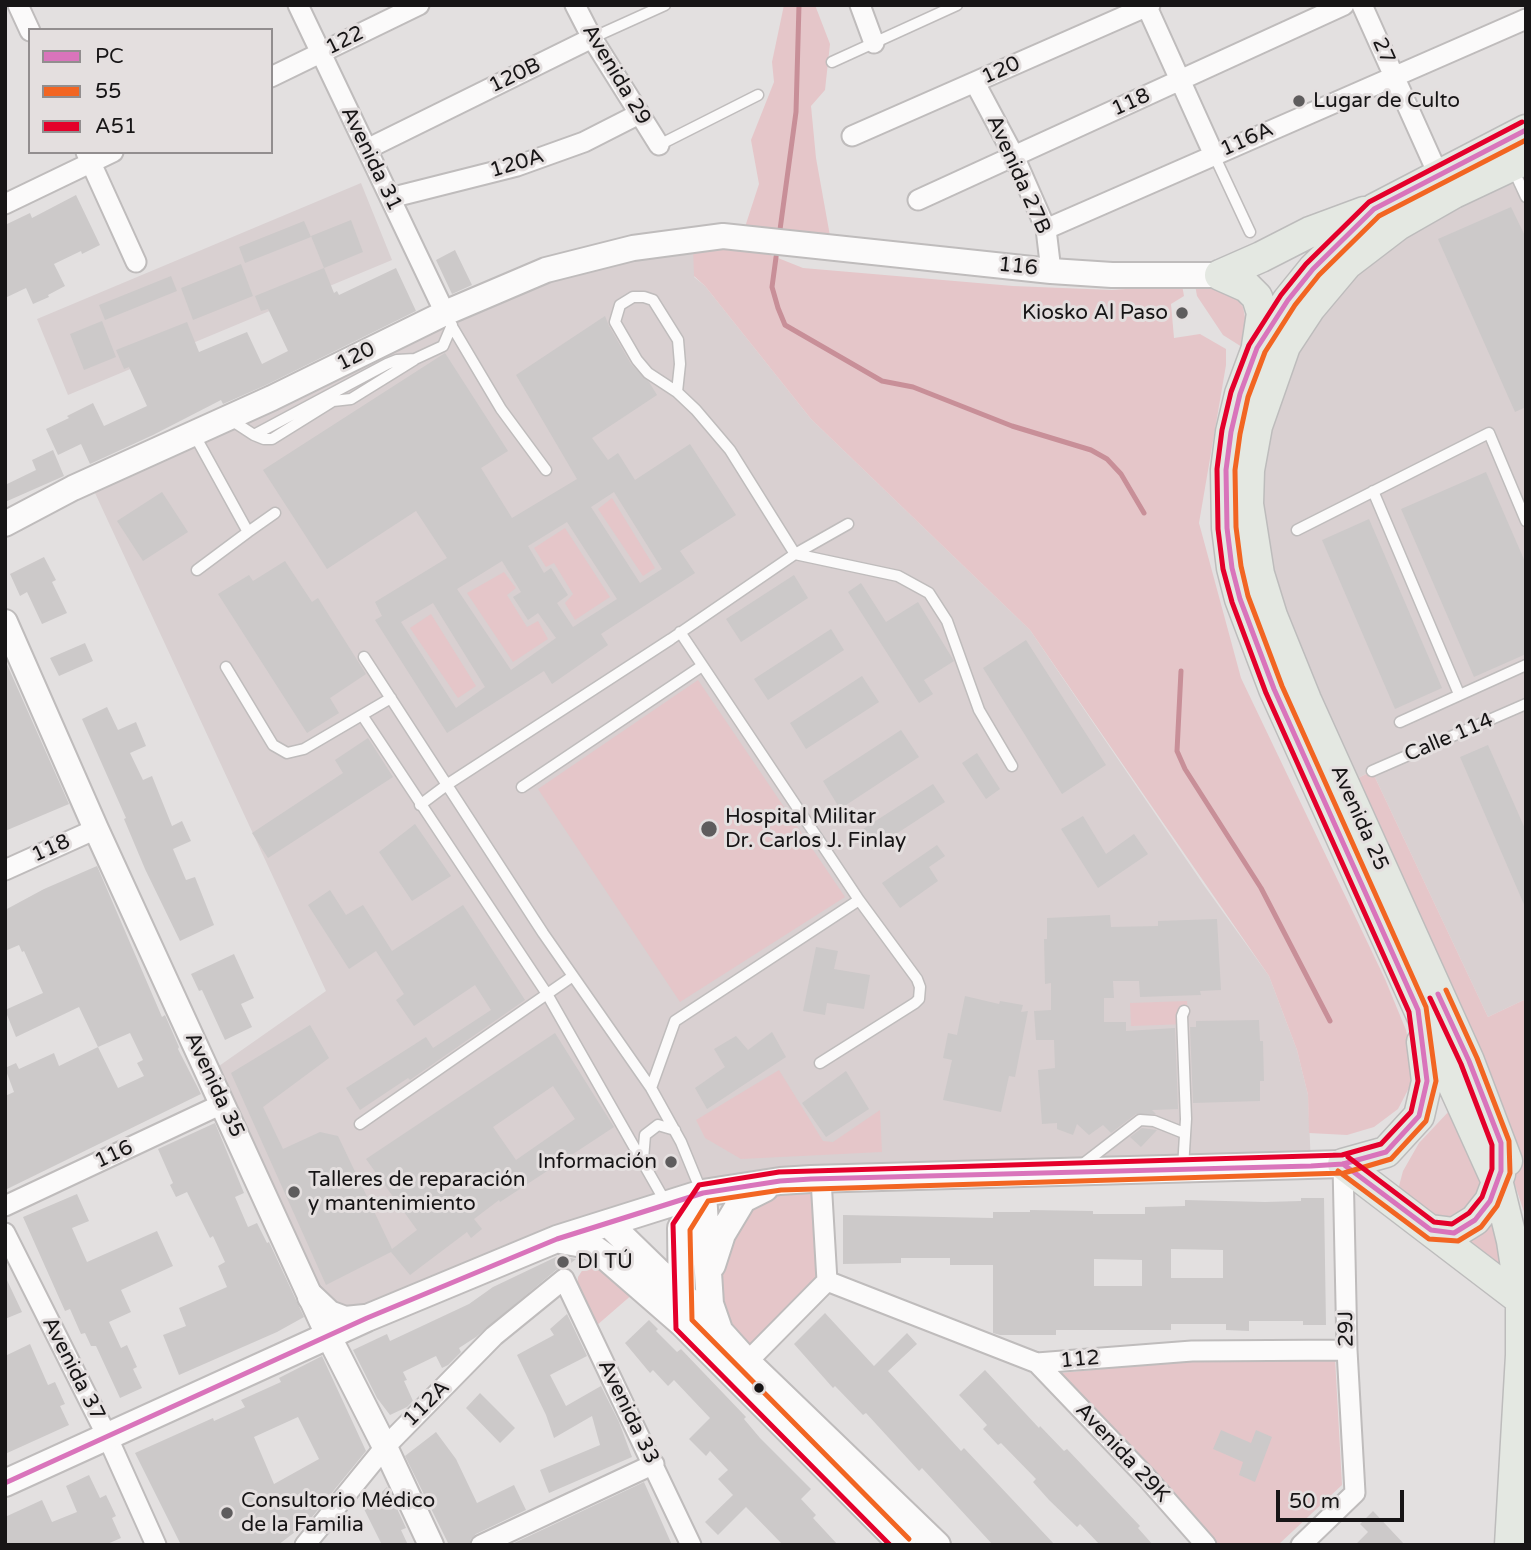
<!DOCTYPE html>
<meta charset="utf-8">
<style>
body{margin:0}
#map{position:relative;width:1531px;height:1550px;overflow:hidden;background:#e3e0e0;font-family:"Varela Round",sans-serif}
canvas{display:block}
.frame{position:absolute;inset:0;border:7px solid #171516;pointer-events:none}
.legend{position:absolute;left:28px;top:28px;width:245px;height:126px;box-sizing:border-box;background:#e4dfdf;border:2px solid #928e8f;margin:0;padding:9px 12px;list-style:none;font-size:21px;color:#171516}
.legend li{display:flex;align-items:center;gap:14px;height:35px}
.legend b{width:35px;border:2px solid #928e8f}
.scale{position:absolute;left:1276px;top:1490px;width:128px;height:32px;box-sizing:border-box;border:4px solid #171516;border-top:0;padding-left:9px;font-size:21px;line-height:24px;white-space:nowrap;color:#171516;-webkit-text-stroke:5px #e4dfdf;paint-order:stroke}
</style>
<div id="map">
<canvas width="1531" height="1550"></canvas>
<div class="frame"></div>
<ul class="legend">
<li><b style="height:9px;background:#d974bb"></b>PC</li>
<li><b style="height:9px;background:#f26522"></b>55</li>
<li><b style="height:9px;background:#e4002b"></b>A51</li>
</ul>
<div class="scale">50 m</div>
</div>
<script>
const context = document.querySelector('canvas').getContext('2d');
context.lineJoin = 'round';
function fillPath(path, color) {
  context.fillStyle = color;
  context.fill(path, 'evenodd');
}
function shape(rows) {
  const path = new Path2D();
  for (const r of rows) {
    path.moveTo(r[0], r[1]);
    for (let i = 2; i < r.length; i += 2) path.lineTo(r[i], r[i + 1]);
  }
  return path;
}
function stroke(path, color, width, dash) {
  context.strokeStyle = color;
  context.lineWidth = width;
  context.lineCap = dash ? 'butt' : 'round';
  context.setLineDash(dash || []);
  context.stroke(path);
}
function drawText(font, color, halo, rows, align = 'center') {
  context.font = font + ' "Varela Round",sans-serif';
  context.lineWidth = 6;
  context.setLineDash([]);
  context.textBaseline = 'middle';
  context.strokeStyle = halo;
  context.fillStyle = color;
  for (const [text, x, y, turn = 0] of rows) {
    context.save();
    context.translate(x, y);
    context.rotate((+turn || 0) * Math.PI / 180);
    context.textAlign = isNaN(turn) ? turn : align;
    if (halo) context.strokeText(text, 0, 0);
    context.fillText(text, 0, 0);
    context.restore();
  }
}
fillPath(shape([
 [1526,158,1526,999,1488,1017,1372,771,1345,785,1259,574,1257,426,1347,264],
 [361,183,392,260,68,395,37,319],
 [723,236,694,277,705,286,811,419,1030,630,1203,884,1269,976,1297,1050,1308,1095,1311,1166,703,1193,328,1335,219,1066,326,991,95,493,272,398,546,270]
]), '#d9d0d1');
fillPath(shape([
 [784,5,815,5,830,44,825,90,811,106,816,158,830,236,745,227,759,184,751,140,774,82,772,62],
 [723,236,803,268,1013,286,1112,290,1182,285,1184,296,1171,304,1174,338,1200,334,1226,349,1226,365,1199,523,1241,678,1385,979,1406,1030,1412,1058,1410,1086,1398,1109,1374,1127,1347,1135,1309,1133,1308,1095,1297,1050,1269,976,1030,630,811,419,705,286,694,276,693,247],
 [1194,279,1213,281,1237,299,1243,307,1247,327,1242,347,1223,335,1197,296],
 [612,498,655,568,643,576,598,509],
 [565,528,610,597,575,620,565,603,573,594,554,563,546,567,534,548],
 [504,572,516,588,507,595,527,627,538,621,548,639,513,662,467,593],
 [431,614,476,686,458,698,410,628],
 [698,680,845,897,680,1002,538,789],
 [1372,771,1488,1017,1526,999,1526,1218,1501,1143,1345,785],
 [1187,1001,1188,1024,1131,1026,1130,1003],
 [779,1070,823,1141,833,1142,880,1110,882,1152,741,1159,705,1138,696,1120],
 [1451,1109,1483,1172,1480,1188,1465,1208,1447,1218,1429,1217,1403,1198,1399,1186,1403,1171,1419,1143],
 [778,1191,812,1191,817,1281,750,1349,727,1329,719,1301,722,1270,733,1233,752,1206],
 [1493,1206,1509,1283,1455,1241],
 [593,1261,634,1293,596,1326,577,1289,578,1277,585,1266],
 [1335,1358,1342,1485,1278,1545,1217,1545,1147,1465,1061,1373,1184,1361]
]), '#e5c6c9');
stroke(shape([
 [779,237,796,112,799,5],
 [777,250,772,287,778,308,785,325,882,381,913,387,1012,426,1091,450,1107,459,1121,474,1144,513],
 [1181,671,1177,751,1185,769,1261,888,1330,1021]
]), '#c88f98', 5);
fillPath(shape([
 [76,195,100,245,82,254,81,251,54,264,65,286,48,295,49,297,33,304,26,288,5,298,5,225,30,213,32,218],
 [1511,207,1526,238,1526,407,1515,412,1438,239],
 [351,220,363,252,324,268,311,236],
 [304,221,311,237,245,263,239,247],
 [455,250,472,285,452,294,436,260],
 [241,264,253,296,193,320,181,288],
 [324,268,334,293,337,291,339,295,396,268,416,311,266,385,223,404,221,400,153,435,90,464,81,444,58,455,46,429,69,418,67,416,93,403,104,426,147,406,129,367,124,369,116,350,187,322,199,352,247,332,262,364,288,351,268,309,261,311,255,296],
 [171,276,177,291,105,320,99,305],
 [605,316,609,326,631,364,649,382,657,395,592,438,608,460,618,453,635,480,690,444,736,515,680,551,695,573,601,634,608,645,552,684,544,671,447,733,375,620,382,616,375,602,447,558,416,511,327,569,263,470,445,353,508,451,481,468,512,518,577,479,516,375],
 [614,492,662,569,640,583,591,507],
 [567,522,617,599,573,627,557,603,568,595,551,568,544,573,528,546],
 [502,561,521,592,513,597,528,620,538,613,556,638,511,670,457,589],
 [433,603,485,687,456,708,401,622],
 [102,321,116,357,84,370,70,334],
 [53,450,64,476,5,502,5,485,36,470,32,460],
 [1486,472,1526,564,1526,654,1474,677,1401,509],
 [162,492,188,532,143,561,117,521],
 [1369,519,1442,688,1395,709,1322,540],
 [44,557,56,580,52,582,67,613,42,624,27,592,20,596,10,574],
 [285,561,312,602,318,598,366,674,330,698,339,713,307,733,218,594,249,575,253,581],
 [794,575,808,598,741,642,726,619],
 [861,583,886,622,918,602,954,661,924,680,933,694,919,703,848,592],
 [831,629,844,650,768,700,754,679],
 [1026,640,1106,765,1062,794,983,668],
 [85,643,93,661,59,676,50,658],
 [5,660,69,804,5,831],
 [862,676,879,702,806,749,790,723],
 [107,707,118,730,136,722,146,746,130,753,143,780,152,776,172,826,182,821,191,841,173,849,186,880,195,877,214,925,180,941,145,869,124,819,126,818,82,719],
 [901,730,919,757,840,809,823,781],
 [368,738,393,777,268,858,252,833,343,773,335,760],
 [1488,745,1526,831,1526,909,1460,757],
 [977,753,1000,789,986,799,962,763],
 [933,784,945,802,873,849,860,831],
 [1083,816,1106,854,1134,834,1148,854,1098,888,1061,829],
 [415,824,451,876,412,901,379,852],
 [937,845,945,856,929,867,938,881,900,908,882,883],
 [97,866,162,1017,165,1015,179,1047,178,1049,201,1094,5,1190,5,1096,14,1092,5,1068,16,1063,19,1069,54,1053,59,1066,98,1047,79,1007,16,1037,5,1010,43,993,24,951,22,952,19,945,5,951,5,910,44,889],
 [130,1033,143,1060,137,1063,144,1076,118,1088,98,1047],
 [330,890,346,915,363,905,392,951,463,905,525,1000,410,1080,408,1078,360,1110,346,1088,426,1037,433,1048,491,1010,475,985,414,1026,396,1000,404,994,376,951,349,969,308,905],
 [1110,915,1111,927,1158,926,1158,921,1217,919,1221,990,1200,991,1201,995,1140,997,1139,981,1113,981,1114,998,1104,998,1104,1022,1126,1022,1126,1031,1175,1028,1178,1109,1152,1110,1156,1114,1136,1114,1111,1133,1103,1125,1089,1135,1077,1124,1073,1135,1057,1129,1057,1123,1042,1124,1038,1070,1055,1068,1054,1040,1036,1040,1034,1011,1051,1010,1051,983,1045,984,1044,939,1047,939,1047,918],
 [816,947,838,951,834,969,870,975,864,1009,827,1003,825,1015,803,1011],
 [234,954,254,998,241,1004,252,1027,225,1040,202,990,199,991,191,974],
 [965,996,999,1004,1000,1001,1023,1005,1021,1012,1028,1011,1015,1077,1009,1076,1001,1112,943,1100,952,1060,943,1058,948,1033,957,1035],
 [1259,1020,1260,1041,1263,1041,1264,1081,1260,1081,1260,1101,1193,1103,1190,1027,1196,1027,1196,1021],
 [310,1025,329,1058,263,1107,283,1149,320,1132,338,1136,392,1249,417,1230,366,1159,555,1033,614,1127,500,1202,499,1200,474,1219,482,1229,471,1238,467,1232,410,1275,391,1252,326,1285,231,1073],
 [553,1086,575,1119,516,1160,493,1127],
 [772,1032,786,1057,707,1109,695,1088,725,1067,714,1049,736,1036,748,1050],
 [846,1071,869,1109,826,1137,802,1103],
 [215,1123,244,1193,235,1197,248,1227,257,1223,267,1243,269,1242,304,1317,277,1332,179,1375,163,1335,186,1326,179,1308,227,1287,218,1266,225,1262,213,1236,210,1238,187,1192,176,1197,170,1185,173,1183,158,1149],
 [1142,1128,1157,1130,1141,1147,1130,1137],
 [77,1194,89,1221,72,1228,87,1262,157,1231,173,1266,121,1290,131,1312,109,1322,121,1348,127,1345,137,1367,133,1369,142,1388,120,1398,96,1346,91,1346,85,1333,81,1334,70,1309,65,1311,23,1217],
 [1301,1198,1324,1198,1326,1325,1303,1325,1303,1321,1249,1321,1249,1331,1226,1330,1226,1324,1171,1324,1171,1330,1056,1330,1056,1335,1000,1335,993,1333,993,1265,950,1265,950,1258,901,1258,901,1263,843,1264,843,1215,993,1218,993,1212,1030,1212,1030,1210,1093,1211,1093,1214,1145,1214,1145,1207,1185,1206,1185,1200,1265,1202,1301,1201],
 [1171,1249,1223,1250,1223,1278,1171,1278],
 [1094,1259,1142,1260,1142,1286,1094,1286],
 [558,1256,576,1259,566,1267,556,1270,476,1337,459,1348,461,1352,448,1365,442,1368,436,1356,403,1372,407,1380,404,1381,413,1401,407,1407,390,1415,377,1398,353,1350,387,1334,390,1341,469,1304,493,1287],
 [5,1276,22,1312,5,1319],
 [825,1313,874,1366,907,1333,917,1344,888,1371,961,1451,964,1448,1055,1545,993,1545,922,1468,919,1471,866,1413,863,1415,835,1386,833,1388,794,1344],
 [567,1314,587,1356,550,1375,566,1406,601,1386,619,1422,632,1457,549,1493,540,1470,600,1445,592,1416,554,1438,546,1415,517,1355,554,1335,550,1329],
 [649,1320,658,1329,656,1331,677,1352,681,1349,746,1417,744,1419,760,1438,811,1489,801,1499,816,1515,813,1518,838,1545,783,1545,746,1507,718,1535,705,1522,733,1495,718,1479,728,1470,710,1451,706,1456,689,1439,710,1418,674,1380,668,1386,653,1370,650,1373,625,1343],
 [30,1344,48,1385,55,1382,65,1404,60,1406,69,1425,5,1454,5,1356],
 [322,1356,366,1451,308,1522,278,1545,181,1545,135,1453,213,1418,214,1421,245,1407,241,1400,281,1382,279,1378],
 [298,1417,319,1459,274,1484,254,1437],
 [985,1370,1039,1428,1040,1426,1064,1451,1067,1449,1140,1526,1138,1528,1153,1545,1100,1545,1080,1524,1077,1527,1049,1500,1033,1482,1036,1479,1001,1443,998,1445,983,1429,987,1425,959,1395],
 [480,1393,515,1428,500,1443,466,1408],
 [1221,1430,1251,1443,1256,1430,1272,1437,1255,1482,1239,1475,1243,1462,1213,1449],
 [436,1432,456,1459,477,1503,514,1485,526,1510,476,1534,471,1539,469,1545,449,1545,405,1456],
 [89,1475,100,1498,106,1495,116,1516,112,1518,121,1538,105,1545,5,1545,5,1517,42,1500,52,1522,77,1512,66,1486],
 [644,1482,672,1545,510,1545],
 [387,1487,406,1528,401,1530,408,1545,382,1545,364,1509],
 [1373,1511,1405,1545,1355,1545,1368,1532,1360,1524]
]), '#ccc9c9');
const service = shape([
 [592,38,665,5],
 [832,62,957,5],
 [659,145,758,95],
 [1214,155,1250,232],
 [1513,169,1526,197],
 [450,323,501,409,546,470],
 [231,420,254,435,387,364,397,360,415,359,443,346,452,325],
 [194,434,248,532,275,513],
 [254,435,264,439,272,439,333,401,351,399,414,360],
 [1373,491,1459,694],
 [1297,530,1489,433,1526,521],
 [795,554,898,576,929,593,947,621,979,710,1012,766],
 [795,554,848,524],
 [197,570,248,532],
 [364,657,543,933,651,1088,681,1142,702,1193],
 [226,667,273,745,287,753,304,749,362,715],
 [391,698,362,715,547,994,666,1203],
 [1400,722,1526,665],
 [1372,771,1526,704],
 [522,787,702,666],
 [420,805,448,784,671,639,795,554,730,450,696,410,677,392,680,364,678,340,653,300,644,297,633,297,620,305,615,322,637,360,648,373,677,392],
 [820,1063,915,1003,919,999,920,987,917,979,859,900],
 [651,1088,675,1021,859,900,680,632],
 [360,1124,573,976],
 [643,1159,645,1135,658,1125,675,1130],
 [1083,1164,1140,1120,1154,1121,1184,1133],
 [1183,1168,1186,1119,1182,1016,1184,1011]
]);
const minor = shape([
 [18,5,30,31],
 [298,5,445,313],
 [575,5,592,38,659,145],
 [860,5,874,43],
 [1362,5,1438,174],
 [1147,7,1214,155],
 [271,77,419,5],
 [975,83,1014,156,1046,229,1051,271],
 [852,136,1150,5],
 [367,149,592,38],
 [86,152,136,262],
 [390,198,517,166,584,142,639,114],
 [918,200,1344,5],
 [5,204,113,152],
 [1046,229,1526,19],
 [5,870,96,829],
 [5,1206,222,1104],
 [5,1233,107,1436,156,1545],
 [827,1281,1037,1363,1192,1351,1347,1350],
 [747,1362,827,1281,821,1179],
 [1037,1363,1147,1478,1206,1545],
 [305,1545,385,1447,494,1336,564,1279,691,1545],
 [481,1545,654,1464],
 [1301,1545,1355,1493,1347,1350,1343,1164]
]);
const tertiary = shape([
 [5,524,73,488,272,398,445,313,546,270,633,248,723,236,1051,271,1112,275,1220,275],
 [5,622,96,829,328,1335,385,1447,431,1545]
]);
const secondary = shape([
 [703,1193,710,1304,719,1330],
 [609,1224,720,1332,747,1362,937,1545],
 [560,1240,589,1245,606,1257,683,1324,903,1545],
 [712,1265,722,1234,743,1199,765,1188],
 [311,1297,329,1314,345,1320,365,1318],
 [682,1305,681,1228,703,1193],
 [5,1483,367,1318,557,1239,703,1193,780,1181,811,1179,1343,1164]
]);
const primary = shape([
 [1220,275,1261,257,1310,232,1364,212],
 [1220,275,1247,287,1257,297,1262,313,1257,346],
 [1507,1161,1469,1061,1306,700,1272,616,1259,574,1248,504,1249,470,1257,426,1285,346,1310,308,1347,264,1398,225,1454,193,1526,159],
 [1343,1164,1521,1300],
 [1343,1164,1386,1152,1419,1116,1427,1081,1422,1042],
 [1431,1230,1454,1233,1475,1220,1490,1201,1500,1174],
 [1510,1545,1521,1355,1521,1300,1512,1241,1498,1184,1274,689,1240,599,1232,568,1227,528,1226,470,1231,432,1240,394,1257,348,1288,300,1313,269,1374,209,1526,130]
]);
stroke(service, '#bfbcbc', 13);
stroke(minor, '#bfbcbc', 23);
stroke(tertiary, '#bfbcbc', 28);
stroke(secondary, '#bfbcbc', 30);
stroke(primary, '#bdbcbc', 33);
stroke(service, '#fbfafa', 10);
stroke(minor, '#fbfafa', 19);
stroke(tertiary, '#fbfafa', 24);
stroke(secondary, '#fbfafa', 26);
stroke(primary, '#e4e8e2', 30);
stroke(shape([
 [1343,1164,1431,1230,1454,1233,1475,1220,1490,1201,1501,1171,1501,1143,1469,1061,1438,994],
 [5,1483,367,1318,557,1239,703,1193,780,1181,811,1179,1311,1166,1343,1164,1386,1152,1419,1116,1427,1081,1418,1010,1274,689,1240,599,1232,568,1227,528,1226,470,1231,432,1240,394,1257,348,1288,300,1313,269,1374,209,1526,130]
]), '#d974bb', 5);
stroke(shape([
 [1338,1171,1429,1239,1458,1241,1481,1227,1497,1206,1510,1173,1509,1141,1477,1058,1446,990],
 [909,1539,692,1320,690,1230,708,1201,781,1190,1344,1173,1391,1159,1426,1121,1436,1081,1426,1007,1282,686,1248,596,1241,566,1236,527,1235,470,1240,434,1248,397,1265,352,1295,305,1319,275,1379,216,1526,140]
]), '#f26522', 5);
stroke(shape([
 [1348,1157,1434,1222,1452,1224,1469,1213,1482,1197,1492,1169,1492,1145,1461,1064,1430,998],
 [890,1545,676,1329,673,1224,699,1185,779,1172,1342,1155,1381,1144,1411,1112,1418,1081,1409,1012,1266,693,1232,602,1223,569,1218,529,1217,469,1222,430,1231,392,1249,345,1281,295,1306,264,1369,202,1522,122]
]), '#e4002b', 5);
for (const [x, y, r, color] of [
 [1299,101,7,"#5e5c5d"],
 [1182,313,7,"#5e5c5d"],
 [709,829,9,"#5e5c5d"],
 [671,1162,7,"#5e5c5d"],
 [294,1192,7,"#5e5c5d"],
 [563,1262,7,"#5e5c5d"],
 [759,1388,6,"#171516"],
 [227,1513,7,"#5e5c5d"]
]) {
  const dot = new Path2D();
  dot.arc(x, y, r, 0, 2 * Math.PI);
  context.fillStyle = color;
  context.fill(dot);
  stroke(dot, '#e4dfdf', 2.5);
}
drawText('21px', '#171516', '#e4dfdf', [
 ["122",345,41,-26],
 ["27",1383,51,66],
 ["120",1001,71,-24],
 ["Avenida 29",616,75,59],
 ["120B",515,76,-26],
 ["118",1131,103,-24],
 ["116A",1247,140,-24],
 ["Avenida 31",371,159,64],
 ["120A",517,164,-17],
 ["Avenida 27B",1018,175,66],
 ["116",1018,267,6],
 ["120",356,357,-26],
 ["Calle 114",1449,738,-23],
 ["Avenida 25",1359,818,66],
 ["118",51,849,-24],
 ["Avenida 35",214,1085,65],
 ["116",114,1155,-25],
 ["29J",1347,1329,-91],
 ["112",1080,1360,-5],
 ["Avenida 37",73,1369,63],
 ["112A",427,1404,-45],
 ["Avenida 33",628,1412,64],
 ["Avenida 29K",1122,1453,47]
]);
drawText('21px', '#171516', '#e4dfdf', [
 ["Lugar de Culto",1313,101],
 ["Kiosko Al Paso",1168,313,"right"],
 ["Hospital Militar",725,817],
 ["Dr. Carlos J. Finlay",725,841],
 ["Información",657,1162,"right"],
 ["Talleres de reparación",308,1180],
 ["y mantenimiento",308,1204],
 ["DI TÚ",577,1262],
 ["Consultorio Médico",241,1501],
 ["de la Familia",241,1525]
], 'left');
</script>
